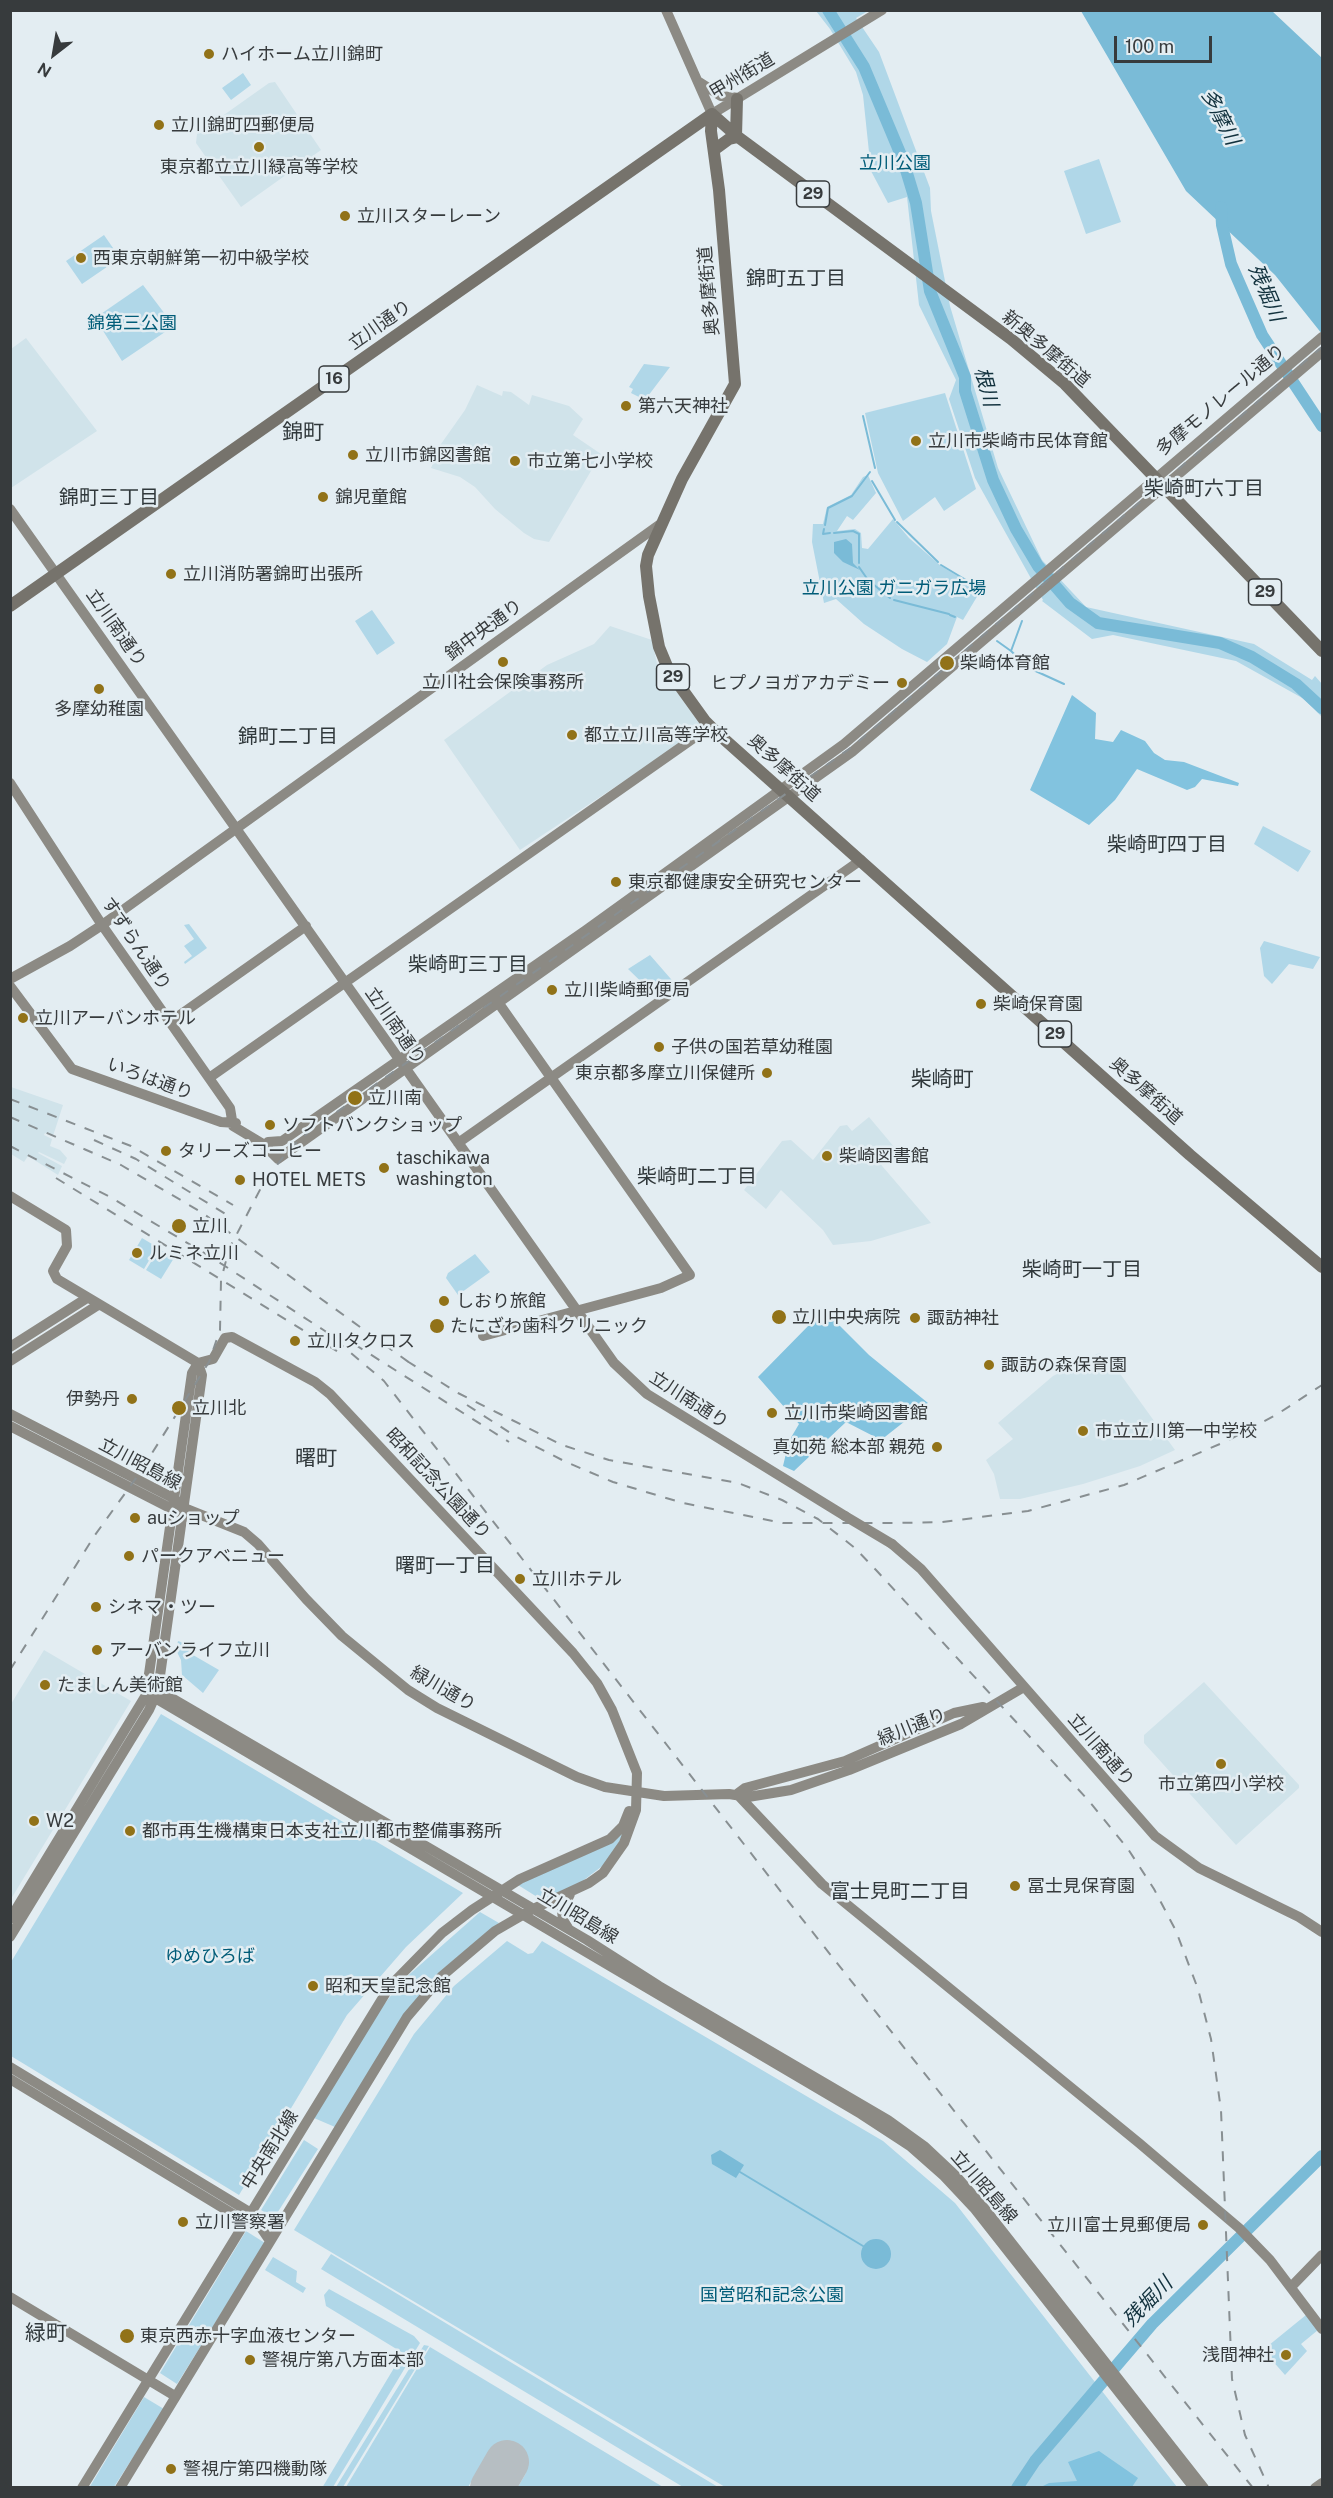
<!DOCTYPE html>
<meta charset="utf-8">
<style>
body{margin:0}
#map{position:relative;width:1333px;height:2498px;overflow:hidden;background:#e3edf2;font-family:"Public Sans",sans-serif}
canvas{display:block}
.frame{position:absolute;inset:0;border:12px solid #373b3d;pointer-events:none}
.north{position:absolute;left:24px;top:24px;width:60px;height:60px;-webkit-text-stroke:4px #e3edf2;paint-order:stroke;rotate:211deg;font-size:16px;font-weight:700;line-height:24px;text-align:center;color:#373b3d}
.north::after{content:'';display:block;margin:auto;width:21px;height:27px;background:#373b3d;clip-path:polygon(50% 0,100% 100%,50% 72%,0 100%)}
.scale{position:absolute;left:1114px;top:36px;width:98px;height:27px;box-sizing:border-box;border:3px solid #373b3d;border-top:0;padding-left:8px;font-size:18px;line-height:21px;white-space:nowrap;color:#373b3d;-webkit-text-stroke:4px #e3edf2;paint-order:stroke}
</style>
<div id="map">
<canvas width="1333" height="2498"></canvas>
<div class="frame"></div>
<div class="north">N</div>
<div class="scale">100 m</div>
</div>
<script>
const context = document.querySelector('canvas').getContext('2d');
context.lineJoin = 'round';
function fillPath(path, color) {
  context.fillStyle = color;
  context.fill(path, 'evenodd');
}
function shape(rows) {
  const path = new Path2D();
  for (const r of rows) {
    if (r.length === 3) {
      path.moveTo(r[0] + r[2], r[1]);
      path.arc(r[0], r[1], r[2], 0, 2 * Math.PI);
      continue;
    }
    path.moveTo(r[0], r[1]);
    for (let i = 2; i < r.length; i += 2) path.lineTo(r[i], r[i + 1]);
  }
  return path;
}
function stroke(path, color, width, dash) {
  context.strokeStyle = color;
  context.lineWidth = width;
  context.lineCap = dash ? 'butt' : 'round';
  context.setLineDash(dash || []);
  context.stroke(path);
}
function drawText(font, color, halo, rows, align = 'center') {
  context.font = font + ' "Public Sans","Noto Sans JP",sans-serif';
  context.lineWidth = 5;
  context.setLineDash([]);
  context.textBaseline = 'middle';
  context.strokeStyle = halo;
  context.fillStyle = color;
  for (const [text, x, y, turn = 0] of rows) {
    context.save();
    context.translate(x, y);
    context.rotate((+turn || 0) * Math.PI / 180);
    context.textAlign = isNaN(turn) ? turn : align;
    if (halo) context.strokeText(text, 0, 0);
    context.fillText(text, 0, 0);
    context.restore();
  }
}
fillPath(shape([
 [275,82,321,150,241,207,196,143,197,134,269,83],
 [26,338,97,431,11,488,11,349],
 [477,385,502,396,503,391,511,392,529,405,532,395,569,406,583,419,573,435,601,454,549,542,534,539,524,533,495,509,475,487,460,477,431,468,441,444,465,410],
 [610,626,652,640,657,664,701,726,701,730,520,850,444,740,547,665,594,644],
 [11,1087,63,1105,53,1136,45,1133,44,1135,52,1139,50,1146,60,1150,67,1158,64,1164,39,1152,38,1153,62,1166,58,1175,28,1156,24,1162,11,1154],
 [869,1117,895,1148,877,1160,931,1223,871,1241,833,1245,823,1230,781,1190,766,1209,744,1190,782,1141,791,1140,813,1160,840,1126,847,1125,852,1131],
 [1099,1353,1108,1357,1175,1450,1140,1466,1083,1484,1020,1499,1000,1499,994,1474,986,1460,1013,1439,998,1423,1053,1376],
 [44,1650,131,1701,11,1899,11,1704],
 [1204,1682,1299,1785,1299,1788,1236,1845,1144,1743,1144,1735]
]), '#d0e3ea');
fillPath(shape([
 [816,11,868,11,856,18,879,52,930,188,931,211,950,306,998,468,1042,560,1086,607,1254,644,1312,680,1315,676,1322,684,1322,717,1304,699,1236,661,1113,635,1092,639,1042,601,1043,600,975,478,949,399,956,380,919,305,907,197,888,203,871,171,863,95,856,72,830,29],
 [243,73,251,85,231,100,222,88],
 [1099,159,1121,222,1086,234,1064,171],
 [104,235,120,258,82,284,66,261],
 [143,285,168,318,159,324,165,332,122,361,95,318],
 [644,364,670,367,645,400,631,393,633,389,629,387],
 [945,393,976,489,944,511,935,497,903,521,878,473,865,413],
 [868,475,876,493,853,520,847,516,837,531,855,529,861,533,862,548,868,549,893,519,909,538,941,566,981,590,963,620,957,617,947,644,927,662,902,649,864,624,836,599,824,603,812,542,813,524,823,524,827,507,851,495,863,477],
 [372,610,395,643,377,655,355,621],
 [1263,826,1311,851,1298,872,1254,844],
 [189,924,207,948,185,964,184,962,192,956,184,946,194,939,184,925],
 [1264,941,1320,957,1313,969,1289,964,1272,984,1264,976,1260,948],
 [650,955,677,986,659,999,628,969],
 [142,1238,157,1247,144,1269,129,1260],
 [159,1249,174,1258,161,1279,146,1270],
 [475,1254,490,1272,458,1295,446,1278,448,1273],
 [178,1641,187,1644,195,1650,193,1655,219,1670,203,1693,182,1675,181,1660,176,1650],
 [161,1714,463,1893,406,1947,347,2015,239,2195,11,2056,11,1962],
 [626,1832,605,1864,580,1883,542,1900,518,1885],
 [480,1912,499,1923,442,1970,335,2127,314,2118,375,2016,403,1980],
 [507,1941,528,1954,533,1953,542,1941,883,2141,955,2203,1177,2487,725,2487,294,2230,414,2034,454,1986],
 [304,2140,318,2149,274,2218,261,2210],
 [246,2231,265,2243,177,2384,160,2373],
 [331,2254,718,2487,683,2487,321,2269],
 [273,2257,297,2271,296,2282,306,2288,303,2293,265,2270],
 [329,2289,414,2336,420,2343,333,2487,322,2488,403,2353,326,2306,324,2295],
 [1306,2315,1318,2330,1301,2344,1307,2351,1285,2375,1263,2350],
 [424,2345,429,2346,343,2487,336,2487],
 [430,2347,663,2487,518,2487,526,2473,490,2451,468,2487,346,2487],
 [144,2397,164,2409,114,2487,89,2488]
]), '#b0d7e8');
fillPath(shape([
 [1072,695,1096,713,1095,739,1113,742,1121,730,1145,741,1154,753,1165,760,1184,762,1239,783,1238,786,1202,779,1195,787,1187,790,1137,769,1115,800,1089,825,1030,790],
 [832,1318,869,1355,928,1403,881,1440,846,1422,794,1471,783,1466,789,1441,799,1424,758,1377,813,1321],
 [1099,2451,1138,2478,1132,2487,1041,2487,1049,2483,1077,2481,1068,2462]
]), '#82c3df');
fillPath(shape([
 [1081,11,1272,11,1322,58,1322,334,1275,275,1186,191],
 [846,539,852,544,853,563,860,570,843,562,834,553,834,542],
 [720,2150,744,2165,736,2178,712,2164,711,2155],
 [876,2254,15]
]), '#7abbd7');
stroke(shape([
 [863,416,875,468],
 [872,481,895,520],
 [897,522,938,562],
 [825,525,828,508,852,496,870,472],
 [824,529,823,534,830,533],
 [834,533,853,531,859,534,859,563],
 [941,565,981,589],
 [859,567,868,580,890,598],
 [894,600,949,614],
 [950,615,955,617],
 [1022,621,1011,651,1029,668,1064,684],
 [997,641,1011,651],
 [740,2172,863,2246]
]), '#7abbd7', 2);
stroke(shape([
 [828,10,864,67,903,160,916,203,930,291,965,377,965,391,993,480,1016,529,1038,566,1070,603,1098,623,1220,643,1252,657,1296,684,1322,708],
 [1221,207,1222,225,1231,264,1262,335,1322,426],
 [1017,2488,1035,2461,1152,2324,1322,2156]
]), '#7abbd7', 12);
stroke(shape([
 [492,2488,507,2462]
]), '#b6bec2', 44);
stroke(shape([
 [666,10,712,114,882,10],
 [699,82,721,96,739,98],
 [10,509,614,1363,647,1394,845,1516],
 [10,783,102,925,230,1108,233,1126,263,1144,278,1159],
 [10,979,70,946,102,925,659,525],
 [10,986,72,1069,221,1122,236,1123],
 [170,1022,306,926],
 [209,1078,711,726],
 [268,1142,282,1141,586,930,844,744,1322,337],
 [458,1143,861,860],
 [278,1159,852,752,1322,352],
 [10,1196,66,1230,67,1246,53,1271,57,1279,198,1363,202,1375,158,1690,149,1710,10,1937],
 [483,1336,661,1288,690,1275,495,998],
 [10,1347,87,1298],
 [10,1361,98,1305],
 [10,1414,175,1499,184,1508,244,1532,258,1544,306,1599,342,1636,408,1690,437,1708,577,1777,605,1787,664,1796,729,1794,748,1797,791,1790,849,1770,961,1724,1024,1687],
 [10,1426,174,1510],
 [892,1544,921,1569,1155,1836,1199,1868,1299,1917,1322,1932],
 [148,1690,155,1698,861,2114,910,2146,944,2176,974,2208,1194,2488],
 [158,1690,587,1940,659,1986,888,2120,924,2146,957,2177,985,2209,1204,2488],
 [737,1794,745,1788,845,1761,954,1713,983,1707],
 [738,1795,822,1884,1139,2143,1239,2228,1270,2260,1322,2329],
 [10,1919,146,1695,192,1373,198,1363],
 [568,1928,563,1920,562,1911,570,1894],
 [10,2067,251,2213,270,2241],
 [10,2079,251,2225],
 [1291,2287,1322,2255],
 [10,2297,175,2396],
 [82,2488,390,1986,442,1933,472,1910,520,1879,610,1839,623,1826,629,1811],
 [120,2488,407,2017,442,1976,495,1931,533,1909,589,1883,603,1873,624,1843,636,1810,637,1773,612,1710,597,1683,573,1653,330,1394,315,1382,232,1337,225,1338,213,1359,198,1363],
 [1315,2488,1322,2483]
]), '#8c8a84', 10);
stroke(shape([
 [712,114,711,131,719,190,735,384,682,479,648,555,646,566,649,596,659,647,669,671,705,721,715,731,1190,1155,1322,1267],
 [712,114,738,137,1011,339,1065,384,1322,651],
 [736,136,737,99],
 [714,150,729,139,738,137],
 [10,606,712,114]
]), '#76736c', 12);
stroke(shape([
 [10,1099,131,1146,233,1205],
 [10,1117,121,1165,201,1212,414,1366],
 [94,1140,136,1159,227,1215],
 [10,1146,110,1197,211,1257,325,1331,384,1381,799,1915,1253,2488],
 [56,1178,345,1356],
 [354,1344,509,1442],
 [407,1361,458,1393,562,1445,609,1460,738,1483,782,1500,818,1519,855,1548,876,1570,1089,1801,1128,1849,1154,1889,1176,1931,1198,1989,1211,2039,1221,2110,1232,2379,1245,2435,1269,2488],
 [467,1405,515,1436,566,1462,613,1482,683,1503,783,1523,896,1523,942,1522,1028,1511,1124,1485,1227,1441,1276,1415,1322,1385],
 [10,1670,95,1535,139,1474,209,1362,220,1330,221,1280,229,1249,263,1184,289,1149,310,1131,852,747,1322,347]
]), '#888f92', 2, [10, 10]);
stroke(shape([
 [845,1516,892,1544]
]), '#8c8a84', 10);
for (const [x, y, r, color] of [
 [209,54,6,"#917218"],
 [159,125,6,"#917218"],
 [259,147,6,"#917218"],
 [345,216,6,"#917218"],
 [81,258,6,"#917218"],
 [626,406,6,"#917218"],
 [916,441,6,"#917218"],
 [353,455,6,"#917218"],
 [515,461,6,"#917218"],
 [323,497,6,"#917218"],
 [171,574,6,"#917218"],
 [503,662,6,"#917218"],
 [947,663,8,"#917218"],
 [902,683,6,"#917218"],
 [99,689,6,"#917218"],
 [572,735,6,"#917218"],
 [616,882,6,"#917218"],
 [552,990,6,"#917218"],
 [981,1004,6,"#917218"],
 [23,1018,6,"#917218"],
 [659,1047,6,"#917218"],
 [767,1073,6,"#917218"],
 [355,1098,8,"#917218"],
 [270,1125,6,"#917218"],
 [166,1151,6,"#917218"],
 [827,1156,6,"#917218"],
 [384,1168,6,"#917218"],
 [240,1180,6,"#917218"],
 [179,1226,8,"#917218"],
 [137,1253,6,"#917218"],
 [444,1301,6,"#917218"],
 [779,1317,8,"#917218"],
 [915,1318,6,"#917218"],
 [437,1326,8,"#917218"],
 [295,1341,6,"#917218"],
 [989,1365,6,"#917218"],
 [132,1399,6,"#917218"],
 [179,1408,8,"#917218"],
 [772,1413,6,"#917218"],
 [1083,1431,6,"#917218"],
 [937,1447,6,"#917218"],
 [135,1518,6,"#917218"],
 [129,1556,6,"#917218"],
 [520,1579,6,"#917218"],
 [96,1607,6,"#917218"],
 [97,1650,6,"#917218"],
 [45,1685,6,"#917218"],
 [1221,1764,6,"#917218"],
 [34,1821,6,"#917218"],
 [130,1831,6,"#917218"],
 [1015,1886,6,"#917218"],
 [313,1986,6,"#917218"],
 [183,2222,6,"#917218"],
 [1203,2225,6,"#917218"],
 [127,2336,8,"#917218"],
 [1286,2355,6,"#917218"],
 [250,2360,6,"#917218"],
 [171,2469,6,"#917218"]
]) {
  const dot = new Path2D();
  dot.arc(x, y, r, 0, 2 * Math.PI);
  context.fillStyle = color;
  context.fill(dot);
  stroke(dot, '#e3edf2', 2);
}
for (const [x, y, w] of [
 [813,194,33],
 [334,379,30],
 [1265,592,33],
 [673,677,33],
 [1055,1034,33]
]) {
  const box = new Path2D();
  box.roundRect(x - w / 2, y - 13, w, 26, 4.5);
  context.fillStyle = '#e3edf2';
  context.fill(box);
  stroke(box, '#373b3d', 1.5);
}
drawText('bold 16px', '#373b3d', null, [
 ["29",813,194],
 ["16",334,379],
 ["29",1265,592],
 ["29",673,677],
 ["29",1055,1034]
]);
drawText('18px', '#373b3d', '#e3edf2', [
 ["ハイホーム立川錦町",221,54],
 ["立川錦町四郵便局",171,125],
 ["東京都立立川緑高等学校",259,167,"center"],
 ["立川スターレーン",357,216],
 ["西東京朝鮮第一初中級学校",93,258],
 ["第六天神社",638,406],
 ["立川市柴崎市民体育館",928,441],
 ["立川市錦図書館",365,455],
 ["市立第七小学校",527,461],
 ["錦児童館",335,497],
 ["立川消防署錦町出張所",183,574],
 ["柴崎体育館",960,663],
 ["立川社会保険事務所",503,682,"center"],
 ["ヒプノヨガアカデミー",890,683,"right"],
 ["多摩幼稚園",99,709,"center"],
 ["都立立川高等学校",584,735],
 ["東京都健康安全研究センター",628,882],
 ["立川柴崎郵便局",564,990],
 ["柴崎保育園",993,1004],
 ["立川アーバンホテル",35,1018],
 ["子供の国若草幼稚園",671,1047],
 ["東京都多摩立川保健所",755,1073,"right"],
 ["立川南",368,1098],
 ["ソフトバンクショップ",282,1125],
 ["タリーズコーヒー",178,1151],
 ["柴崎図書館",839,1156],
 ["taschikawa",396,1158],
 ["washington",396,1179],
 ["HOTEL METS",252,1180],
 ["立川",192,1226],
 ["ルミネ立川",149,1253],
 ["しおり旅館",456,1301],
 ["立川中央病院",792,1317],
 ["諏訪神社",927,1318],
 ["たにざわ歯科クリニック",450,1326],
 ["立川タクロス",307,1341],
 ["諏訪の森保育園",1001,1365],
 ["伊勢丹",120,1399,"right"],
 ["立川北",192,1408],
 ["立川市柴崎図書館",784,1413],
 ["市立立川第一中学校",1095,1431],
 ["真如苑 総本部 親苑",925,1447,"right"],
 ["auショップ",147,1518],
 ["パークアベニュー",141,1556],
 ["立川ホテル",532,1579],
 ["シネマ・ツー",108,1607],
 ["アーバンライフ立川",109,1650],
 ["たましん美術館",57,1685],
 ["市立第四小学校",1221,1784,"center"],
 ["W2",46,1821],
 ["都市再生機構東日本支社立川都市整備事務所",142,1831],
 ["冨士見保育園",1027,1886],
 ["昭和天皇記念館",325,1986],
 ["立川警察署",195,2222],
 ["立川富士見郵便局",1191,2225,"right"],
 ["東京西赤十字血液センター",140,2336],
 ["浅間神社",1274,2355,"right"],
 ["警視庁第八方面本部",262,2360],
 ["警視庁第四機動隊",183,2469]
], 'left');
drawText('18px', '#373b3d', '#e3edf2', [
 ["甲州街道",742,76,-31],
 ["奥多摩街道",709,291,-95],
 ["立川通り",380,325,-35],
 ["新奥多摩街道",1046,349,40],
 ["多摩モノレール通り",1221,400,-40],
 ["立川南通り",116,628,55],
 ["錦中央通り",484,630,-36],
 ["奥多摩街道",784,768,42],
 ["すずらん通り",136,944,56],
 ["立川南通り",395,1026,55],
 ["いろは通り",150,1079,20],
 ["奥多摩街道",1146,1091,42],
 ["立川南通り",689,1400,33],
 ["立川昭島線",140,1464,28],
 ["昭和記念公園通り",438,1484,47],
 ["緑川通り",443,1689,30],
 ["緑川通り",912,1727,-22],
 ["立川南通り",1101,1750,49],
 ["立川昭島線",578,1916,31],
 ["中央南北線",270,2150,-58],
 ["立川昭島線",984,2187,49]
]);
drawText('18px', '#005c78', '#e3edf2', [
 ["立川公園",895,163],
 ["錦第三公園",132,323],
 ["立川公園 ガニガラ広場",894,588],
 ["ゆめひろば",210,1956],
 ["国営昭和記念公園",772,2295]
]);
drawText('italic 20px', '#11313d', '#e3edf2', [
 ["多摩川",1220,117,63],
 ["残堀川",1266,293,67],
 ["根川",986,387,75],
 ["残堀川",1148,2302,-46]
]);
drawText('20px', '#30383b', '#e3edf2', [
 ["錦町五丁目",796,279],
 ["柴崎町六丁目",1204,489],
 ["錦町三丁目",109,498],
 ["錦町二丁目",288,737],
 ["柴崎町四丁目",1167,845],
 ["柴崎町三丁目",468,965],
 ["柴崎町二丁目",697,1177],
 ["柴崎町一丁目",1082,1270],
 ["曙町一丁目",445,1566],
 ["富士見町二丁目",900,1892]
]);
drawText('21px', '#30383b', '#e3edf2', [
 ["錦町",303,433],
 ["柴崎町",942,1080],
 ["曙町",316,1459],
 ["緑町",46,2334]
]);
</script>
